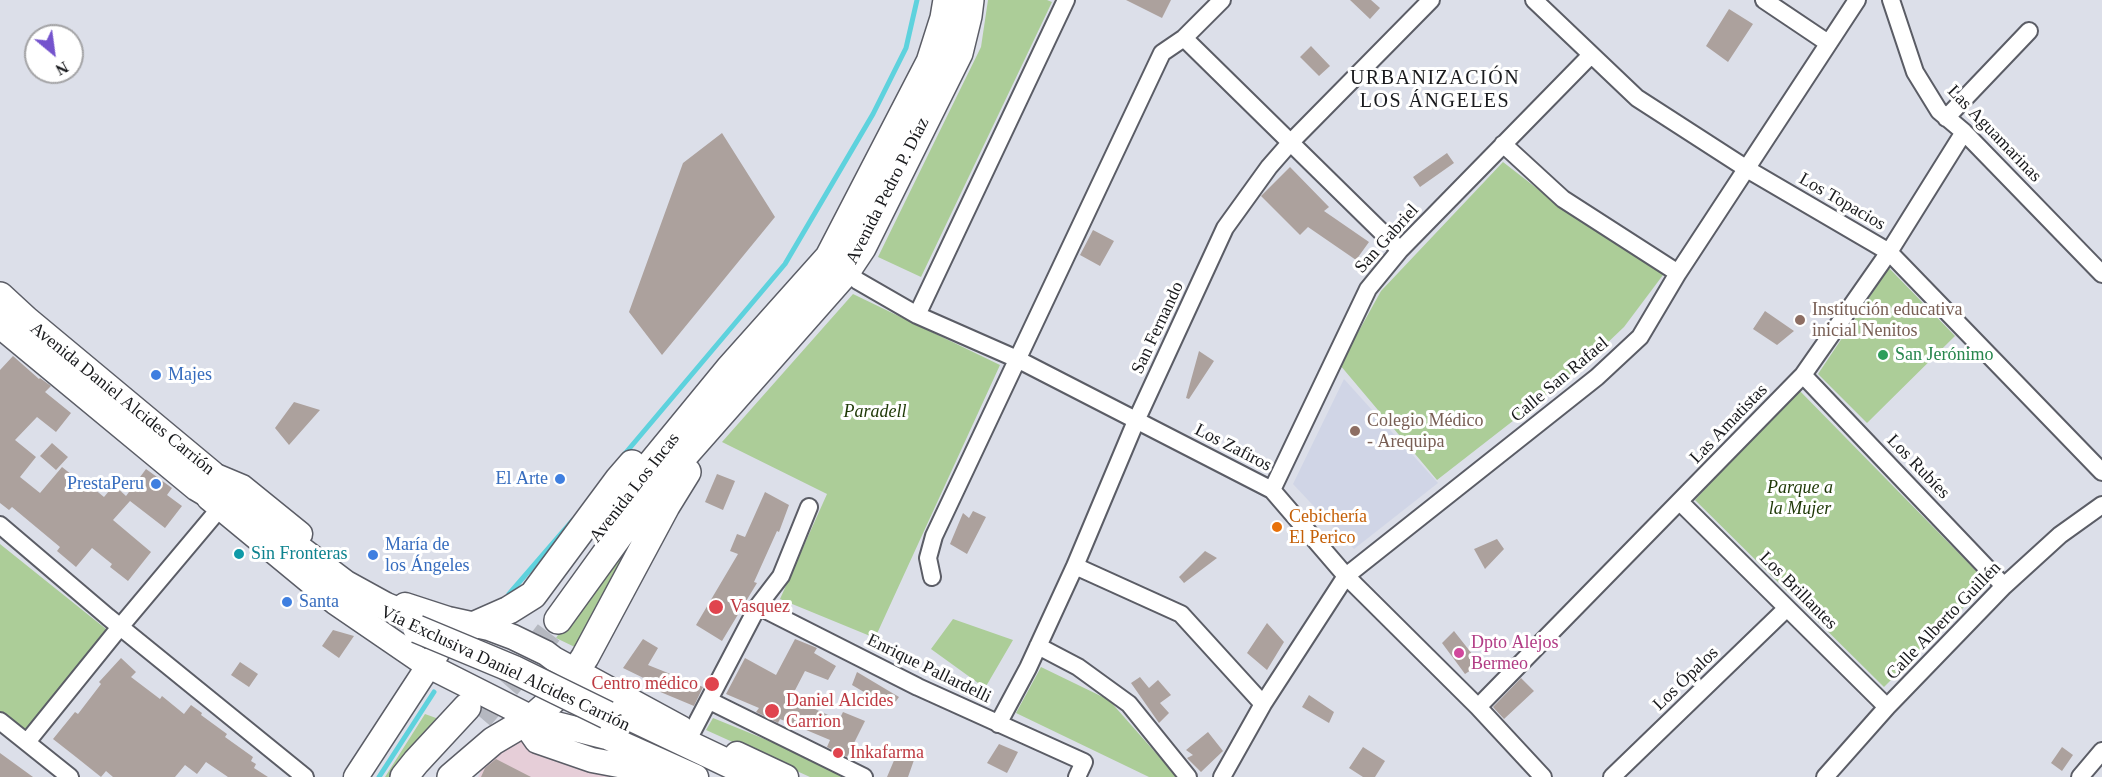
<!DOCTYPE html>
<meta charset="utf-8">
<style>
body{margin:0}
#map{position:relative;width:2102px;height:777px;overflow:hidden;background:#dcdfe9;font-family:"Times New Roman",serif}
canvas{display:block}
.north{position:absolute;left:24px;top:24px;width:60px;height:60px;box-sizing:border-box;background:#fff;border:2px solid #a3a3a5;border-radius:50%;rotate:151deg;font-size:16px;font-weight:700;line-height:24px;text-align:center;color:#191a1d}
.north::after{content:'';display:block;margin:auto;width:21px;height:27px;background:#7453cd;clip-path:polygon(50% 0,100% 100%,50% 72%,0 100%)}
</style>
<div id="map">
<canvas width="2102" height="777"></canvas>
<div class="north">N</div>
</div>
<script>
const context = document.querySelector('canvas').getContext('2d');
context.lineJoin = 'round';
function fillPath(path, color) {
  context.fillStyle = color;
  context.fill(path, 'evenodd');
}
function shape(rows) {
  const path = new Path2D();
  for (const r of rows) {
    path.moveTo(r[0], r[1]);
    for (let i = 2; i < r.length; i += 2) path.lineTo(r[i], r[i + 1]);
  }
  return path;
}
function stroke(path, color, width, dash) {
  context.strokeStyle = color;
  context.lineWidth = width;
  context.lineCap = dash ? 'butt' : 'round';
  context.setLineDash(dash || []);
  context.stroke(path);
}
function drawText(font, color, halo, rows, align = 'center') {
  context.font = font + ' "Times New Roman",serif';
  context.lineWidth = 6;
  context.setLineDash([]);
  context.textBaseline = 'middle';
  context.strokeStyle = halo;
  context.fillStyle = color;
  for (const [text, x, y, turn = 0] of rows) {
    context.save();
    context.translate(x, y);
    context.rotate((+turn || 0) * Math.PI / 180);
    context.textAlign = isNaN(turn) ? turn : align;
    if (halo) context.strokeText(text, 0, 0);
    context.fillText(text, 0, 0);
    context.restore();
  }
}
fillPath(shape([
 [1344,379,1438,483,1354,549,1293,484]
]), '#d0d5e6');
fillPath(shape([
 [521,741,575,763,633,777,478,777,489,756]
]), '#e6ced8');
fillPath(shape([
 [988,0,1047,0,1052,2,921,277,878,257,981,47],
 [1503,162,1557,204,1666,271,1624,327,1581,368,1437,480,1340,365,1381,291],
 [1889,268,1955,336,1867,423,1818,374],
 [853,294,1000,365,875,638,780,599,827,494,722,442],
 [1797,388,1988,583,1884,687,1695,500],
 [670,480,579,649,556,638,627,534],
 [0,544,106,629,103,635,27,728,22,729,0,711],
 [953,619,1013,640,985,688,931,649],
 [1041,667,1109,700,1177,777,1149,777,1016,713],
 [425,714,436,718,441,717,393,777,385,777],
 [713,718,794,751,846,777,810,777,706,730]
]), '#accd98');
stroke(shape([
 [623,456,785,264,873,114,906,48,917,0],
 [509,594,573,520],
 [379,777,434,692]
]), '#5ed2dd', 5);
fillPath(shape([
 [1126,0,1171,0,1162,18],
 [1350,0,1371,0,1380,8,1370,19],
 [1729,9,1753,24,1728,62,1706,46],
 [1311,46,1330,66,1319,76,1300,57],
 [722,133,775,217,662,355,629,312,683,163],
 [1447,153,1454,163,1420,187,1413,177],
 [1290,167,1329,207,1324,211,1369,242,1356,260,1308,227,1300,235,1261,196],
 [1093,230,1114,241,1100,266,1080,255],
 [1765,311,1794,331,1777,345,1753,329],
 [1199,351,1214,361,1189,399,1186,398],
 [13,356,39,379,40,378,51,386,45,392,71,413,56,432,37,417,15,440,36,457,20,477,40,493,62,467,91,490,93,488,104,497,114,485,126,496,146,469,172,488,167,495,182,506,165,528,130,501,113,520,151,552,128,581,110,567,112,564,92,548,76,567,57,551,60,547,12,507,9,510,0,503,0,370],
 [294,402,320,410,289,445,275,428],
 [52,443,68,457,56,470,40,456],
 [717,474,735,481,723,510,705,502],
 [765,492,789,505,779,532,777,531,754,582,757,583,722,641,696,625,738,554,730,551,737,534,745,537],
 [973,511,986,517,967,554,950,544,963,513,969,518],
 [1497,539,1504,549,1485,569,1474,549],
 [1205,551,1217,558,1184,583,1179,577],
 [1267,623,1284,642,1267,670,1247,653],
 [333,630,354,636,339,658,322,646],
 [1454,631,1480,664,1465,674,1442,643],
 [643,639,658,648,648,665,703,687,694,706,658,691,660,686,623,668],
 [795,639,817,648,814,653,836,666,828,680,805,671,791,698,839,720,843,712,865,721,847,757,827,747,830,740,780,719,778,723,756,712,759,708,726,694,745,658,776,675],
 [121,658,136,672,131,677,160,699,162,696,184,714,191,705,202,713,201,715,227,734,225,737,253,757,251,761,256,764,254,768,268,777,228,777,206,762,197,774,185,765,175,777,113,777,106,771,101,777,76,757,53,739,75,712,78,714,101,684,99,682],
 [240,662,258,674,249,687,231,675],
 [857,672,899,697,891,708,852,685],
 [1140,677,1149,688,1158,680,1171,695,1160,703,1169,713,1159,723,1131,683],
 [1521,678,1534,691,1504,719,1493,707],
 [1309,695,1334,712,1329,723,1302,707],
 [1208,732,1223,751,1201,772,1187,758,1193,755,1186,750],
 [999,744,1018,752,1007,773,987,763],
 [1363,747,1385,761,1375,777,1363,777,1349,768],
 [2062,747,2073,755,2062,771,2051,763],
 [898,751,914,760,908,777,887,777],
 [0,753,33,777,0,777],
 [496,759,531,777,481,777,485,768]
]), '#aca19d');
stroke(shape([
 [480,717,518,673,558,620]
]), '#b5b8c0', 27, [27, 14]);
const minor = shape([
 [1534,0,1637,98,1747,169,1889,252,2102,472],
 [1764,0,1828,43],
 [1891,0,1915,72,1939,111,1964,132,2102,274],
 [1184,38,1400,250],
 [1946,118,2029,31],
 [1503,144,1563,199,1678,273],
 [841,267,858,281,917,315,1017,359,1272,490,1346,576,1478,707,1543,777],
 [917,315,1066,0],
 [1803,375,2004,586],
 [1272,490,1368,289,1400,250,1591,55],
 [1680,502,1887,707],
 [0,525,108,617,305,777],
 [1075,566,1181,614,1263,704],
 [932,577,928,558,934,536,1162,53,1184,38,1222,0],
 [758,606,918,687,1084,762,1077,777],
 [1038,646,1078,667,1129,704,1188,777],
 [710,701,864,777],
 [1478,707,1803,375,1889,252,1964,132],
 [0,721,70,777],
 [998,724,1028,668,1075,566,1136,421,1225,228,1269,167,1290,143,1431,0],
 [691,734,758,606,781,576,809,507],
 [27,742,120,627,220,508],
 [1222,777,1263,704,1346,576,1597,377,1640,337,1678,273,1857,0],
 [1612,777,1787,608],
 [1825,777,1887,707,2004,586,2060,535,2102,505],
 [2080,777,2102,751]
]);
const secondary = shape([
 [211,474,242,487,300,534],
 [209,498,335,602,427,665,532,718,607,737,696,777],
 [405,605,448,619,489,628,513,637,546,653,554,659,681,728],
 [532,718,530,731,537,741,592,760,667,774],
 [737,754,786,777],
 [356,777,437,653]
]);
const primary = shape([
 [0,296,26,320,211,474,229,496,345,584,385,606,423,622],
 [0,324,197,487,229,506],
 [628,492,729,369,829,257,930,62,944,18,947,0],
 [558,620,644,501,846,272,862,248,959,53,968,16,970,0],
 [475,625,509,610,533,595,619,479,632,464],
 [610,707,757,777],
 [404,777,416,762,467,707],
 [451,777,493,741,532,718,563,691,585,657,666,506,687,472]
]);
stroke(minor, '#5b5d66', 20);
stroke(secondary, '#5b5d66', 27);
stroke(primary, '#5b5d66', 30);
stroke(minor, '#fff', 16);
stroke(secondary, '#fff', 24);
stroke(primary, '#fff', 27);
const primaryBridge = shape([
 [417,629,513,669,607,715]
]);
stroke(primaryBridge, '#5b5d66', 30, []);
stroke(primaryBridge, '#fff', 27);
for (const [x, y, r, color] of [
 [1800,320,6,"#8d6e63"],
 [1883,355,6,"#2e9e5b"],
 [156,375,6,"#3f7fe0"],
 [1355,431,6,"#8d6e63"],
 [560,479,6,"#3f7fe0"],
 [156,484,6,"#3f7fe0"],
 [1277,527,6,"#e8710a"],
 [239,554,6,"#0f9aa8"],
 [373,555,6,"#3f7fe0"],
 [287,602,6,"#3f7fe0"],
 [716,607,8,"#e0444e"],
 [1459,653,6,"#d1479c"],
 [712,684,8,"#e0444e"],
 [772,711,8,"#e0444e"],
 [838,753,6,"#e0444e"]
]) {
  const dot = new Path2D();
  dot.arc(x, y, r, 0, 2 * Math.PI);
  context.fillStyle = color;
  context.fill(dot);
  stroke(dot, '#fff', 2);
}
drawText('18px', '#191a1d', '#fff', [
 ["Las Aguamarinas",1994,134,46],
 ["Avenida Pedro P. Díaz",888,191,-63],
 ["Los Topacios",1842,202,30],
 ["San Gabriel",1387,239,-48],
 ["San Fernando",1158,328,-65],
 ["Calle San Rafael",1560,380,-40],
 ["Avenida Daniel Alcides Carrión",122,399,39],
 ["Las Amatistas",1729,424,-46],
 ["Los Zafiros",1233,448,27],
 ["Los Rubíes",1918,467,46],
 ["Avenida Los Incas",635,488,-52],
 ["Los Brillantes",1798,591,45],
 ["Calle Alberto Guillén",1944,621,-46],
 ["Vía Exclusiva Daniel Alcides Carrión",505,669,25],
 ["Enrique Pallardelli",929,669,26],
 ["Los Ópalos",1686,679,-44]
]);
drawText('18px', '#785e54', '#fff', [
 ["Institución educativa",1812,310],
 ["inicial Nenitos",1812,331],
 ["Colegio Médico",1367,421],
 ["- Arequipa",1367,442]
], 'left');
drawText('18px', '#27864d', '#fff', [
 ["San Jerónimo",1895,355]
], 'left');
drawText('18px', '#366cbe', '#fff', [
 ["Majes",168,375],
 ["El Arte",548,479,"right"],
 ["PrestaPeru",144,484,"right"],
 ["María de",385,545],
 ["los Ángeles",385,566],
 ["Santa",299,602]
], 'left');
drawText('italic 18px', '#1e3806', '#fff', [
 ["Paradell",875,412],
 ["Parque a",1800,488],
 ["la Mujer",1800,509]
]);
drawText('18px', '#c56008', '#fff', [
 ["Cebichería",1289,517],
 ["El Perico",1289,538]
], 'left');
drawText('18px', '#0d838f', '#fff', [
 ["Sin Fronteras",251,554]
], 'left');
drawText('18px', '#be3a42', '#fff', [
 ["Vasquez",730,607],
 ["Centro médico",698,684,"right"],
 ["Daniel Alcides",786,701],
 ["Carrion",786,722],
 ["Inkafarma",850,753]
], 'left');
drawText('18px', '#b23c85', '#fff', [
 ["Dpto Alejos",1471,643],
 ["Bermeo",1471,664]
], 'left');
context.letterSpacing = '1.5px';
drawText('20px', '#191a1d', '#fff', [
 ["URBANIZACIÓN",1435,79],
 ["LOS ÁNGELES",1435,102]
]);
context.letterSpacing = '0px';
</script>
